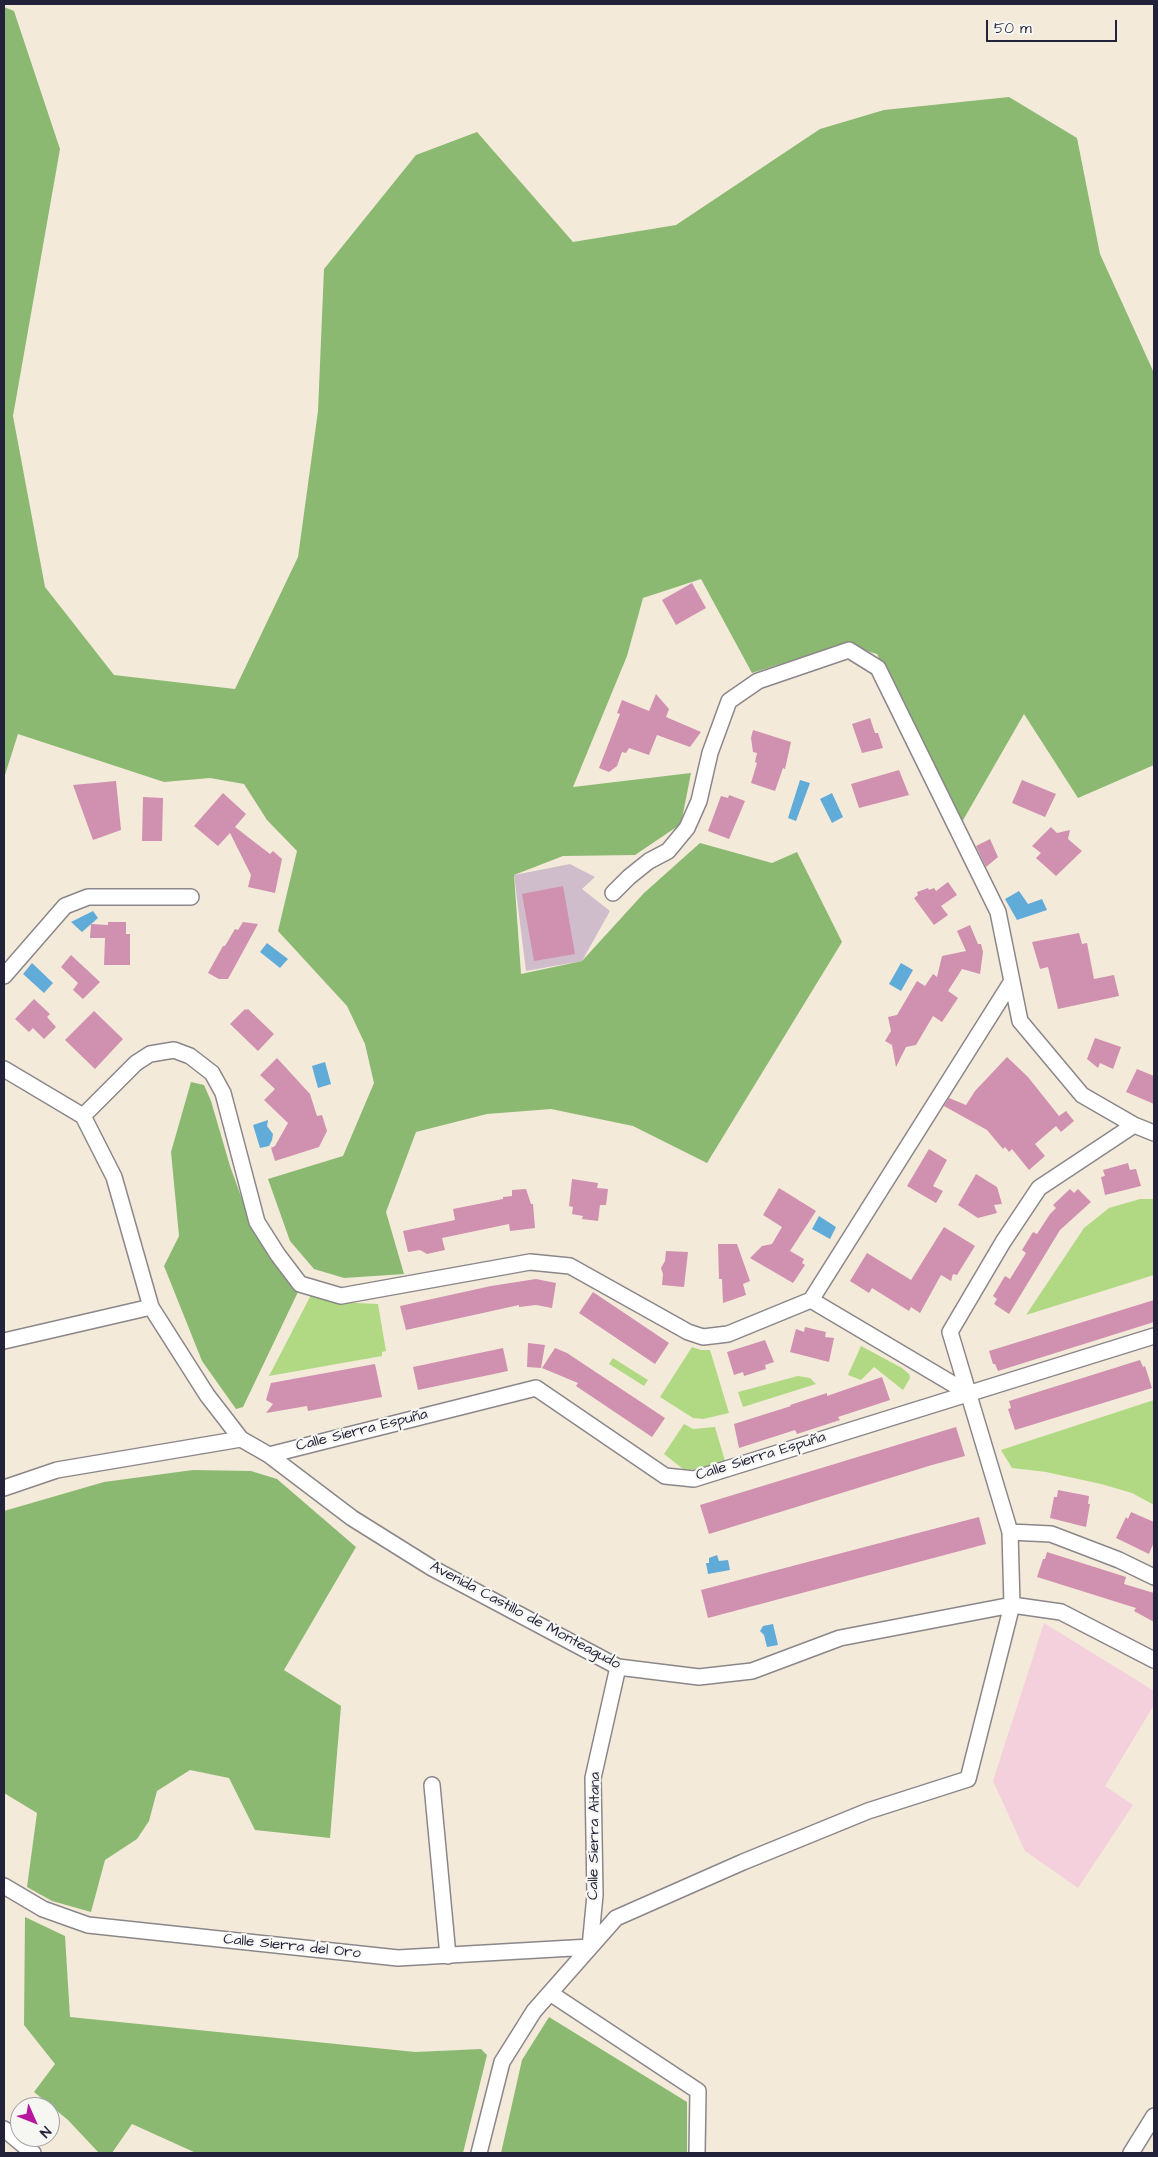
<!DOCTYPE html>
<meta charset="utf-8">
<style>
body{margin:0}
#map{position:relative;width:1158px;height:2157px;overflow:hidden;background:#f4eada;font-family:"Architects Daughter",sans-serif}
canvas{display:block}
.frame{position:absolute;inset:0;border:5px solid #22223b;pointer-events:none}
.north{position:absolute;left:10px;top:2097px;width:50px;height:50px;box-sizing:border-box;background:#f6f6f2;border:1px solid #a1a1a9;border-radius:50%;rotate:134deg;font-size:14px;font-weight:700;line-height:20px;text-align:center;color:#22223b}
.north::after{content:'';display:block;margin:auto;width:18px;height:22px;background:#b5179e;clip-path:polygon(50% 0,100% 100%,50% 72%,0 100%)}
.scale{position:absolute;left:986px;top:20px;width:131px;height:22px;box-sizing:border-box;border:2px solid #22223b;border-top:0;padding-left:6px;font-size:15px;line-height:18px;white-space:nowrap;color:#22223b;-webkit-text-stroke:4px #f6f6f2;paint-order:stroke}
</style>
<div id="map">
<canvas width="1158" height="2157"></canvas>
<div class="frame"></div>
<div class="north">N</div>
<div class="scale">50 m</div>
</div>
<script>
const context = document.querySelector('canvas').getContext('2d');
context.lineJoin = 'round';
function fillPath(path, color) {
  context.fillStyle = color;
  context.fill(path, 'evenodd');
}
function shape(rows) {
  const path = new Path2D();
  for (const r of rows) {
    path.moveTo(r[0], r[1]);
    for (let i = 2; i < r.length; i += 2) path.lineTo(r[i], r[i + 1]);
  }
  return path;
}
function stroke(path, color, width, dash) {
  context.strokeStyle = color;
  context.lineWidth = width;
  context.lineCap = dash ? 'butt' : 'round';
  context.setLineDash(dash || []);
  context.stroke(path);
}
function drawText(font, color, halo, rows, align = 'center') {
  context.font = font + ' "Architects Daughter",sans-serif';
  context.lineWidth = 4.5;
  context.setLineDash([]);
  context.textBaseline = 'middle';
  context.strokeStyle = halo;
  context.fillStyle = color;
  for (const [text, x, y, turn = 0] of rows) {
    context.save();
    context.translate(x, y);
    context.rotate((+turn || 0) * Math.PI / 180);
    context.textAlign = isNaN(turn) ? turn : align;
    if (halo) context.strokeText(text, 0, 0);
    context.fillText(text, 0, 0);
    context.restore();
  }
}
fillPath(shape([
 [1044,1623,1154,1691,1154,1705,1105,1786,1133,1805,1078,1888,1025,1851,993,1781]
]), '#f4cfdc');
fillPath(shape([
 [570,864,595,877,582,889,610,911,582,961,526,971,514,875]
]), '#d0bdcc');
fillPath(shape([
 [1140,1199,1154,1199,1154,1275,1026,1315,1084,1228,1109,1208],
 [312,1293,335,1302,378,1304,386,1351,382,1352,382,1356,269,1376],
 [861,1346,902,1368,909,1374,910,1378,903,1390,874,1367,861,1380,848,1375],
 [692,1347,701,1350,710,1350,729,1413,703,1419,693,1418,660,1397],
 [613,1358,648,1380,644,1386,609,1364],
 [798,1376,810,1378,816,1384,743,1407,738,1392],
 [1154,1400,1154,1505,1132,1493,1101,1484,1046,1472,1012,1468,1001,1450],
 [684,1424,693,1429,715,1427,725,1461,702,1470,683,1469,664,1454]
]), '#b1d983');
fillPath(shape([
 [4,7,14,11,60,149,13,416,45,587,114,675,235,689,298,557,318,411,324,269,416,155,477,132,573,242,676,225,820,129,884,110,1009,97,1077,138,1100,254,1154,373,1154,765,1078,798,1024,714,962,822,877,654,844,644,752,673,701,579,643,598,627,656,573,787,691,773,681,824,635,855,563,856,514,875,521,974,582,961,644,893,700,843,772,863,797,852,842,942,707,1163,633,1126,551,1109,487,1114,416,1132,386,1212,404,1274,344,1278,314,1269,290,1241,268,1179,343,1156,374,1083,365,1044,347,1006,278,931,297,851,267,820,244,784,210,778,164,782,18,734,4,778],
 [191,1082,204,1085,211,1101,230,1166,255,1235,298,1292,243,1407,236,1409,202,1361,164,1266,179,1236,171,1152],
 [193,1470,251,1471,277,1479,356,1547,284,1670,341,1706,330,1838,255,1830,229,1778,190,1770,157,1791,149,1821,137,1839,105,1860,91,1912,52,1901,27,1887,37,1813,4,1793,4,1511,104,1482],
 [25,1917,65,1936,70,2017,415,2052,481,2049,487,2055,463,2153,196,2153,132,2124,112,2153,99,2153,68,2120,34,2092,55,2064,24,2025],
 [549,2017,687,2102,687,2153,501,2153,522,2060]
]), '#8cb971');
fillPath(shape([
 [800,780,810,783,796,821,788,818],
 [832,793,843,817,832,823,820,799],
 [1019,891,1028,904,1042,899,1047,910,1017,920,1005,899],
 [93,911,98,918,82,932,71,922],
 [267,943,288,959,280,968,260,952],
 [32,963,53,983,44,993,23,974],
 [901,963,913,970,901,991,889,984],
 [325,1062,331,1084,318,1088,312,1066],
 [268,1120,267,1126,273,1134,272,1140,269,1146,260,1148,253,1125],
 [819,1216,836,1227,830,1239,812,1229],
 [717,1555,719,1561,728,1560,730,1570,708,1574,706,1563,709,1563,709,1558],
 [773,1624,778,1645,767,1647,764,1635,760,1631,763,1626]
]), '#60abd8');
fillPath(shape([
 [692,583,706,608,676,625,662,600],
 [656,694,669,709,666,717,701,732,690,747,657,735,649,755,629,748,626,753,622,752,617,766,609,772,599,768,620,714,617,713,622,700,649,711],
 [870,718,875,733,878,733,883,748,862,753,852,724],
 [753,730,791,742,785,769,783,768,775,791,751,783,757,763,755,762,757,753,753,752,751,738],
 [899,770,909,795,859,808,851,784],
 [1022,780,1056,794,1045,817,1012,803],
 [116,781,121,830,93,840,73,785],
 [223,793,246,814,235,827,270,854,273,851,282,859,275,893,248,887,251,875,230,833,218,846,194,826],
 [729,795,745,801,729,839,708,831,721,796,728,798],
 [143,797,163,798,162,841,142,841],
 [1051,827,1057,833,1070,830,1068,839,1082,851,1056,876,1036,858,1041,853,1032,846],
 [990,839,998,857,986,867,976,846],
 [948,882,957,895,941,906,948,915,934,925,914,898,918,895,917,892,928,888,929,890,934,888,936,891],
 [563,886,575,954,534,961,522,894],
 [108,922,126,922,126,934,130,934,130,965,104,965,105,938,90,938,91,924,108,925],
 [243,922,258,924,228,979,219,979,208,973,223,946,225,946,235,929,238,930],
 [970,925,978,944,981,944,983,952,980,974,962,969,948,991,958,998,942,1022,933,1016,916,1045,906,1047,896,1067,892,1045,885,1041,891,1031,888,1017,897,1015,917,981,925,986,933,974,937,977,942,956,966,951,957,931],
 [1079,933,1082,944,1087,943,1094,979,1114,975,1119,996,1058,1009,1048,967,1040,969,1032,942],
 [71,955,100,982,83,999,73,990,78,983,61,967],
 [34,999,50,1014,47,1017,56,1027,44,1039,33,1028,29,1032,15,1019],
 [245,1009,246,1010,248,1009,274,1034,258,1051,230,1024],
 [94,1011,123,1039,95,1069,65,1040],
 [1095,1038,1121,1047,1113,1069,1100,1063,1098,1068,1087,1059],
 [1007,1057,1028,1077,1059,1116,1066,1111,1074,1121,1061,1132,1056,1126,1035,1144,1045,1156,1029,1170,1012,1149,1009,1152,1005,1147,1003,1149,987,1130,944,1106,949,1098,966,1105,975,1091],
 [277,1058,310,1094,317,1116,322,1115,327,1131,319,1147,275,1161,271,1148,275,1146,288,1123,264,1100,275,1089,260,1075],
 [1137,1069,1154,1076,1154,1104,1126,1092],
 [929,1149,947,1160,933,1186,943,1191,936,1203,907,1186],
 [1128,1163,1130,1170,1136,1169,1141,1186,1105,1195,1101,1177,1105,1176,1103,1170],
 [976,1174,997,1187,1002,1204,994,1205,997,1213,978,1218,958,1205],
 [572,1179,598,1183,597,1188,608,1189,606,1205,600,1205,598,1221,582,1219,583,1216,572,1214,573,1207,569,1206],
 [779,1188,816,1211,790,1251,804,1259,802,1263,805,1265,793,1283,750,1258,762,1246,772,1244,782,1227,763,1215],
 [526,1189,531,1204,533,1204,535,1228,510,1231,509,1224,442,1238,445,1250,427,1254,420,1250,408,1252,403,1231,455,1220,453,1209,503,1199,503,1197,512,1196,512,1190],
 [1070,1189,1074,1193,1078,1189,1091,1202,1060,1230,1009,1314,994,1304,997,1299,993,1296,1005,1276,1010,1279,1026,1253,1022,1250,1033,1232,1037,1234,1050,1214,1056,1208,1053,1205],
 [944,1227,975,1246,957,1275,953,1274,951,1281,941,1275,920,1313,911,1307,909,1311,872,1288,869,1293,850,1281,867,1253,911,1280],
 [718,1244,737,1244,750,1281,743,1284,746,1295,723,1303,722,1279,719,1279],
 [666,1251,688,1252,684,1287,662,1285,663,1274,661,1268,665,1261],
 [536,1279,556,1283,552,1308,536,1305,519,1307,519,1305,406,1330,400,1306,491,1286],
 [593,1292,669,1343,655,1364,579,1313],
 [1154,1300,1154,1322,998,1371,995,1364,993,1364,989,1351],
 [805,1327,826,1332,825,1337,834,1338,829,1362,790,1352,796,1329,804,1332],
 [765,1340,774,1362,765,1365,766,1369,744,1376,743,1372,734,1375,727,1352],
 [528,1343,545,1345,541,1368,527,1367],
 [503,1348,508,1371,418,1390,413,1367],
 [555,1348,567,1353,665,1418,652,1437,576,1386,578,1383,542,1368],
 [1140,1360,1143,1367,1145,1366,1152,1388,1015,1430,1008,1409,1011,1408,1009,1401],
 [375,1364,382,1397,308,1411,307,1406,266,1413,273,1404,266,1400,271,1383],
 [882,1377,890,1400,838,1417,840,1420,797,1434,795,1430,739,1448,734,1424,791,1406,790,1405,827,1393,827,1396],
 [956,1427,965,1456,932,1465,709,1534,700,1505],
 [1058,1490,1089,1496,1088,1504,1090,1504,1086,1527,1050,1518,1054,1497,1057,1497],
 [1131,1512,1154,1522,1154,1542,1149,1554,1116,1538,1126,1517,1128,1519],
 [979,1517,986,1544,708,1618,701,1590],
 [1047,1552,1126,1577,1124,1584,1154,1593,1154,1622,1134,1611,1136,1608,1037,1577,1043,1559,1045,1559]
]), '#d090af');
const minor = shape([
 [613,893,629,877,649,861,668,851,687,828,699,801,710,753,729,701,758,681,849,650,878,668,998,912,1020,1021,1082,1095,1134,1125,1154,1133],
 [4,976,65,906,88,897,191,897],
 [4,1069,83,1116,114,1177,151,1307,207,1395,241,1439,269,1455,352,1518,432,1568,618,1667,699,1677,752,1671,840,1638,1012,1605,1061,1612,1154,1660],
 [83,1116,136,1063,150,1054,174,1050,190,1056,212,1073,223,1093,257,1222,278,1255,300,1284,341,1296,530,1262,570,1266,688,1332,703,1337,728,1334,811,1300,1012,981],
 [811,1300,968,1393],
 [4,1341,151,1307],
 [269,1455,536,1388,665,1476,694,1479,1154,1336],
 [4,1488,57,1470,241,1439],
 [1010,1532,1051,1534,1119,1560,1154,1577],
 [432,1785,448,1956],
 [4,1886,43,1909,88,1925,398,1958,590,1947,595,1895,593,1778,618,1667],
 [550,1993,698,2091,697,2153],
 [4,2129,33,2153],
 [479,2153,502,2062,534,2011,616,1918,743,1862,868,1811,968,1779,1012,1605,1010,1532,950,1332,1003,1242,1039,1188,1134,1125],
 [1131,2153,1154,2116]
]);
stroke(minor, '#8b868a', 18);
stroke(minor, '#fff', 15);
drawText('15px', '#22223b', '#f6f6f2', [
 ["Calle Sierra Espuña",362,1431,-14],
 ["Calle Sierra Espuña",761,1457,-17],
 ["Avenida Castillo de Monteagudo",525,1616,28],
 ["Calle Sierra Aitana",595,1836,-89],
 ["Calle Sierra del Oro",292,1947,6]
]);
</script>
